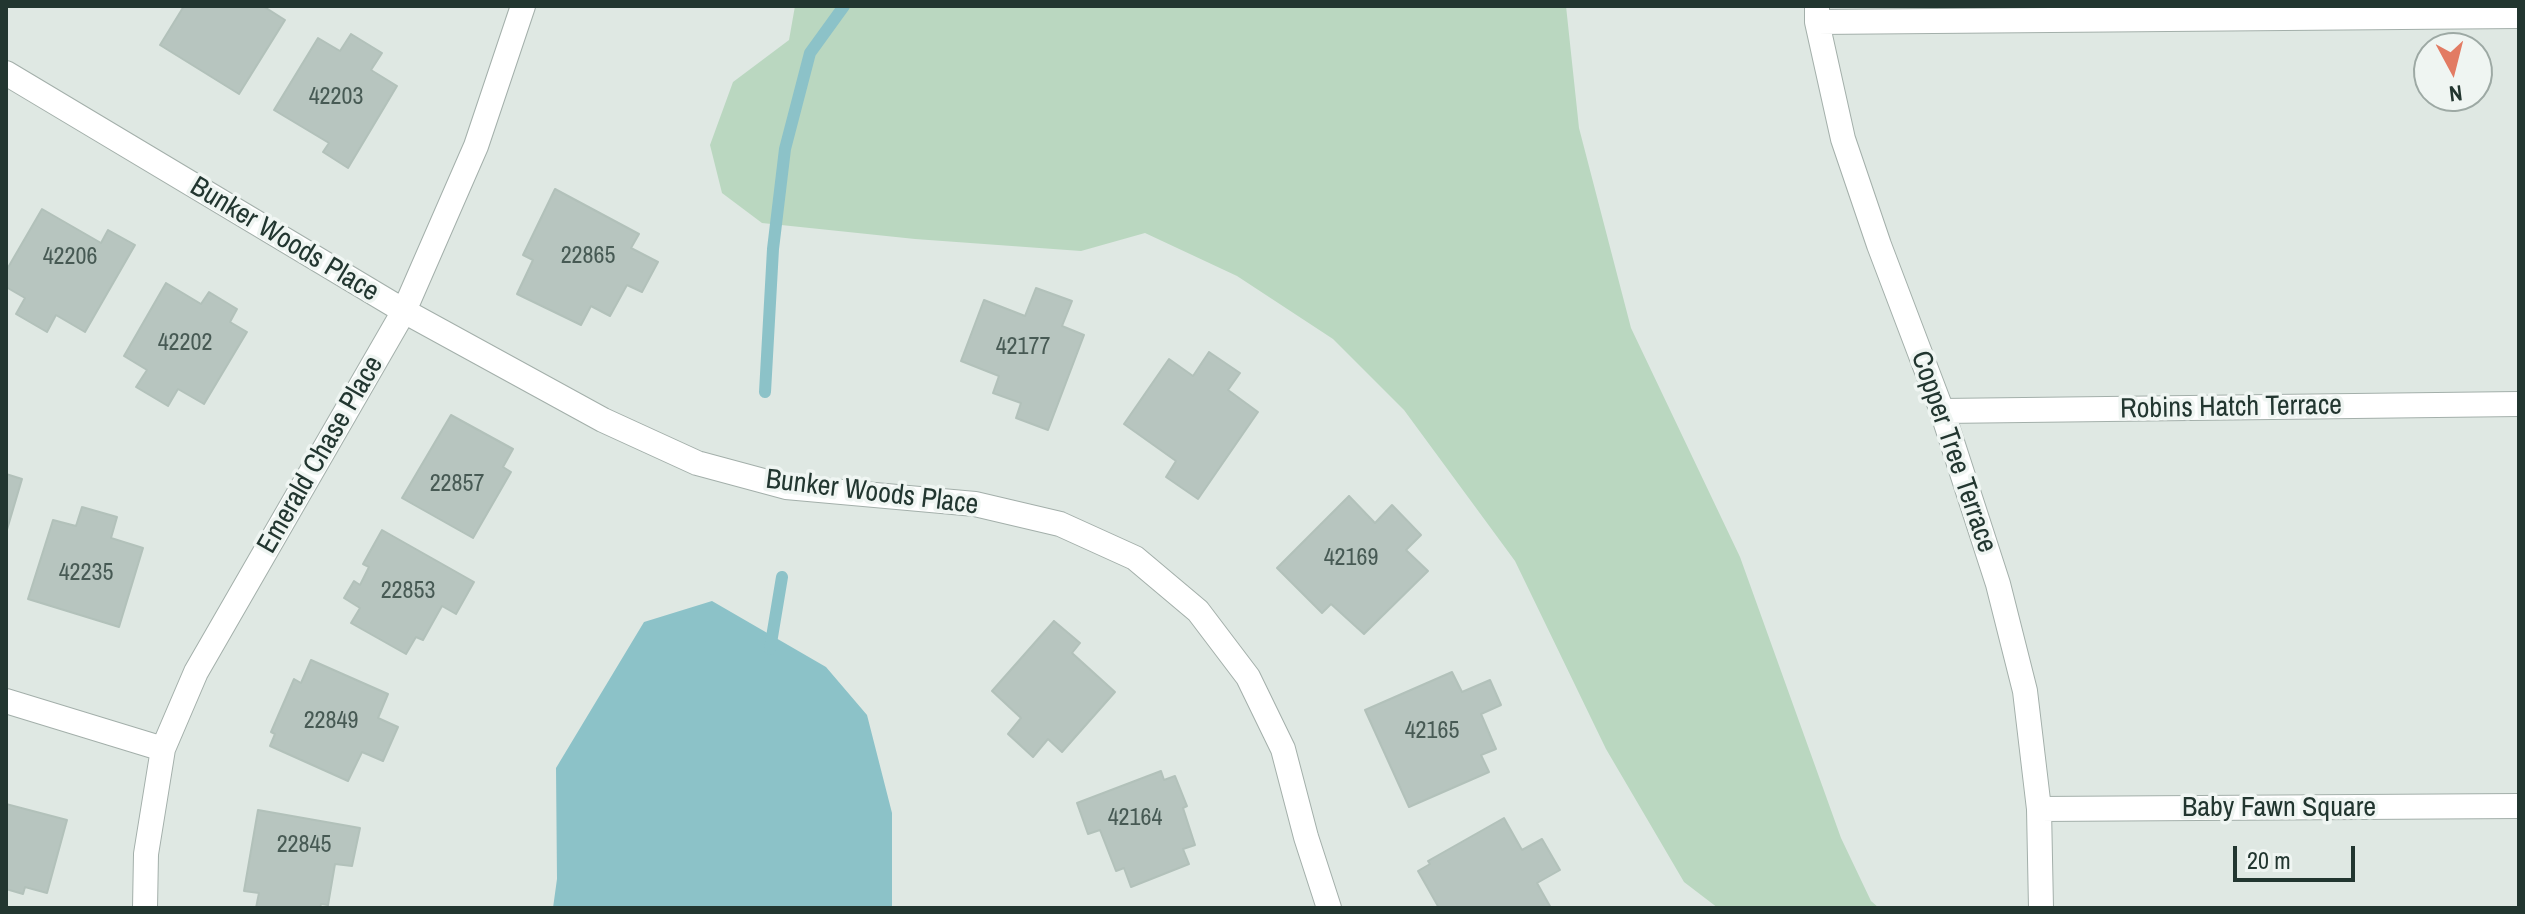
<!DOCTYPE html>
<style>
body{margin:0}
#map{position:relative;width:2525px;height:914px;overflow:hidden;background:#dfe8e3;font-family:"Archivo Narrow",sans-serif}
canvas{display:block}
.frame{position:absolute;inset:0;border:8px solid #223630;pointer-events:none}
.north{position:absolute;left:2413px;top:32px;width:80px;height:80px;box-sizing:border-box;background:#eff5f2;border:2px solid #9da9a4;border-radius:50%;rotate:173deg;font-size:22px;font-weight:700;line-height:32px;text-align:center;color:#223630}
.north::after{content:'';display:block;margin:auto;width:28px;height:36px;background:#e27b63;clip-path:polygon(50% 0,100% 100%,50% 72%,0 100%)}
.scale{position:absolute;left:2233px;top:846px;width:122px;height:36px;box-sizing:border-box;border:4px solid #223630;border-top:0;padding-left:10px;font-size:24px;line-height:28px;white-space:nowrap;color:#223630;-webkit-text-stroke:6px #eff5f2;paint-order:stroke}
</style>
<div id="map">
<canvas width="2525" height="914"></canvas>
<div class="frame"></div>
<div class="north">N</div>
<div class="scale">20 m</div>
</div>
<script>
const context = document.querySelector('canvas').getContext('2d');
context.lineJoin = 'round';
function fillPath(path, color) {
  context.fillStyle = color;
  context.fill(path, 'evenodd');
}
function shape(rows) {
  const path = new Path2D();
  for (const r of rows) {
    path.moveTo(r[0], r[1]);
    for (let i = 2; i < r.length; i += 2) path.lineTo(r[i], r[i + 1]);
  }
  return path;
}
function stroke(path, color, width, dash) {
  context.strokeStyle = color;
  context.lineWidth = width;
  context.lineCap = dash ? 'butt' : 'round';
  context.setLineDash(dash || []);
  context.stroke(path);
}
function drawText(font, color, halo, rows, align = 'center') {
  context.font = font + ' "Archivo Narrow",sans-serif';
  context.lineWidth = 7;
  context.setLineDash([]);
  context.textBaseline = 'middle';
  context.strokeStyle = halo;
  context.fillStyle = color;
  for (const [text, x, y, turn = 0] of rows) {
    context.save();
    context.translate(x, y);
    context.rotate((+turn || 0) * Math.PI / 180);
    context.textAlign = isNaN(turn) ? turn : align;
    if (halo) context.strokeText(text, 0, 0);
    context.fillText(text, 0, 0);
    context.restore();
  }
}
fillPath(shape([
 [795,6,1566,6,1579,128,1631,328,1740,557,1841,838,1871,901,1879,908,1718,908,1684,882,1606,749,1515,561,1404,410,1333,339,1237,276,1145,233,1081,251,915,239,762,223,722,193,710,145,733,82,789,40]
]), '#bad7c0');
fillPath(shape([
 [712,601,826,667,867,715,892,813,892,908,553,908,557,879,556,768,644,622]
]), '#8cc2c8');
stroke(shape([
 [765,392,773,249,785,149,810,53,844,6],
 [770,649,782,577]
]), '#8cc2c8', 12);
const building = shape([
 [184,6,263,6,285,20,239,94,160,45,184,6],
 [351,34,382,53,371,70,397,86,348,168,323,152,329,143,274,110,318,38,340,51,351,34],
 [555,189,639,234,631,248,658,262,642,292,627,285,610,316,591,306,581,325,517,294,533,260,523,255,555,189],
 [42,209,101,243,108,230,135,245,85,332,56,315,47,332,16,314,25,298,6,287,6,271,42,209],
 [166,283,201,304,209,292,237,309,230,322,247,332,204,404,178,389,168,406,136,387,147,370,124,356,166,283],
 [1036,288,1072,301,1062,326,1084,335,1048,430,1016,418,1021,403,993,393,999,376,961,361,984,300,1025,316,1036,288],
 [1209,352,1240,373,1228,390,1258,412,1198,499,1166,477,1176,461,1124,424,1169,359,1193,376,1209,352],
 [451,415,513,449,503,467,511,472,473,538,402,498,451,415],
 [6,474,22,479,6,533,6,474],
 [1349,496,1375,523,1392,505,1421,535,1406,550,1428,571,1364,634,1331,604,1322,613,1277,568,1349,496],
 [82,507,117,517,111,538,143,548,119,627,28,599,53,520,76,526,82,507],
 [382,530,474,582,456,614,442,606,423,640,416,637,406,654,351,623,360,608,344,598,354,581,360,585,369,567,363,564,382,530],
 [1054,621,1080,643,1072,653,1115,692,1062,752,1048,739,1033,757,1008,734,1021,718,992,691,1054,621],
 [311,660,388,694,378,718,398,727,383,761,362,752,348,781,270,746,275,734,271,732,294,679,301,683,311,660],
 [1452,672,1462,692,1490,680,1501,705,1481,714,1496,749,1481,755,1489,772,1409,807,1365,710,1452,672],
 [1161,771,1164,780,1175,776,1187,806,1183,808,1195,845,1183,849,1189,864,1131,887,1124,868,1116,871,1100,830,1088,834,1077,803,1161,771],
 [6,804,67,820,47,893,25,887,23,894,6,889,6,804],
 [258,810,360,828,352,866,335,864,328,905,321,904,320,908,256,908,259,893,244,891,258,810],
 [1504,818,1522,850,1542,839,1560,870,1537,883,1551,908,1439,908,1418,871,1430,864,1428,861,1504,818]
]);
fillPath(building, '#b7c5bf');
stroke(building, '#b2c1ba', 2);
const minor = shape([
 [1817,6,1817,22,1843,139,1879,245,1942,411,1998,584,2025,691,2039,809,2041,908],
 [1817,22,2519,16],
 [6,73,404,311,603,420,697,463,786,487,975,504,1060,524,1135,558,1198,611,1248,677,1283,749,1306,837,1329,908],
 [1942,411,2519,404],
 [6,701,163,749],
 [2039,809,2519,806],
 [145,908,146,854,163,749,196,672,404,311,476,146,523,6]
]);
stroke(minor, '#a3afaa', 26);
stroke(minor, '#fff', 24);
drawText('24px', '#475a54', null, [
 ["42203",336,98],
 ["22865",588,257],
 ["42206",70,258],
 ["42202",185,344],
 ["42177",1023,348],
 ["22857",457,485],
 ["42169",1351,559],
 ["42235",86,574],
 ["22853",408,592],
 ["22849",331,722],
 ["42165",1432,732],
 ["42164",1135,819],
 ["22845",304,846]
]);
drawText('28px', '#223630', '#eff5f2', [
 ["Bunker Woods Place",284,240,31],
 ["Robins Hatch Terrace",2231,408,-1],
 ["Copper Tree Terrace",1953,452,71],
 ["Emerald Chase Place",321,455,-60],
 ["Bunker Woods Place",872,493,7],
 ["Baby Fawn Square",2279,808]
]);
</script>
